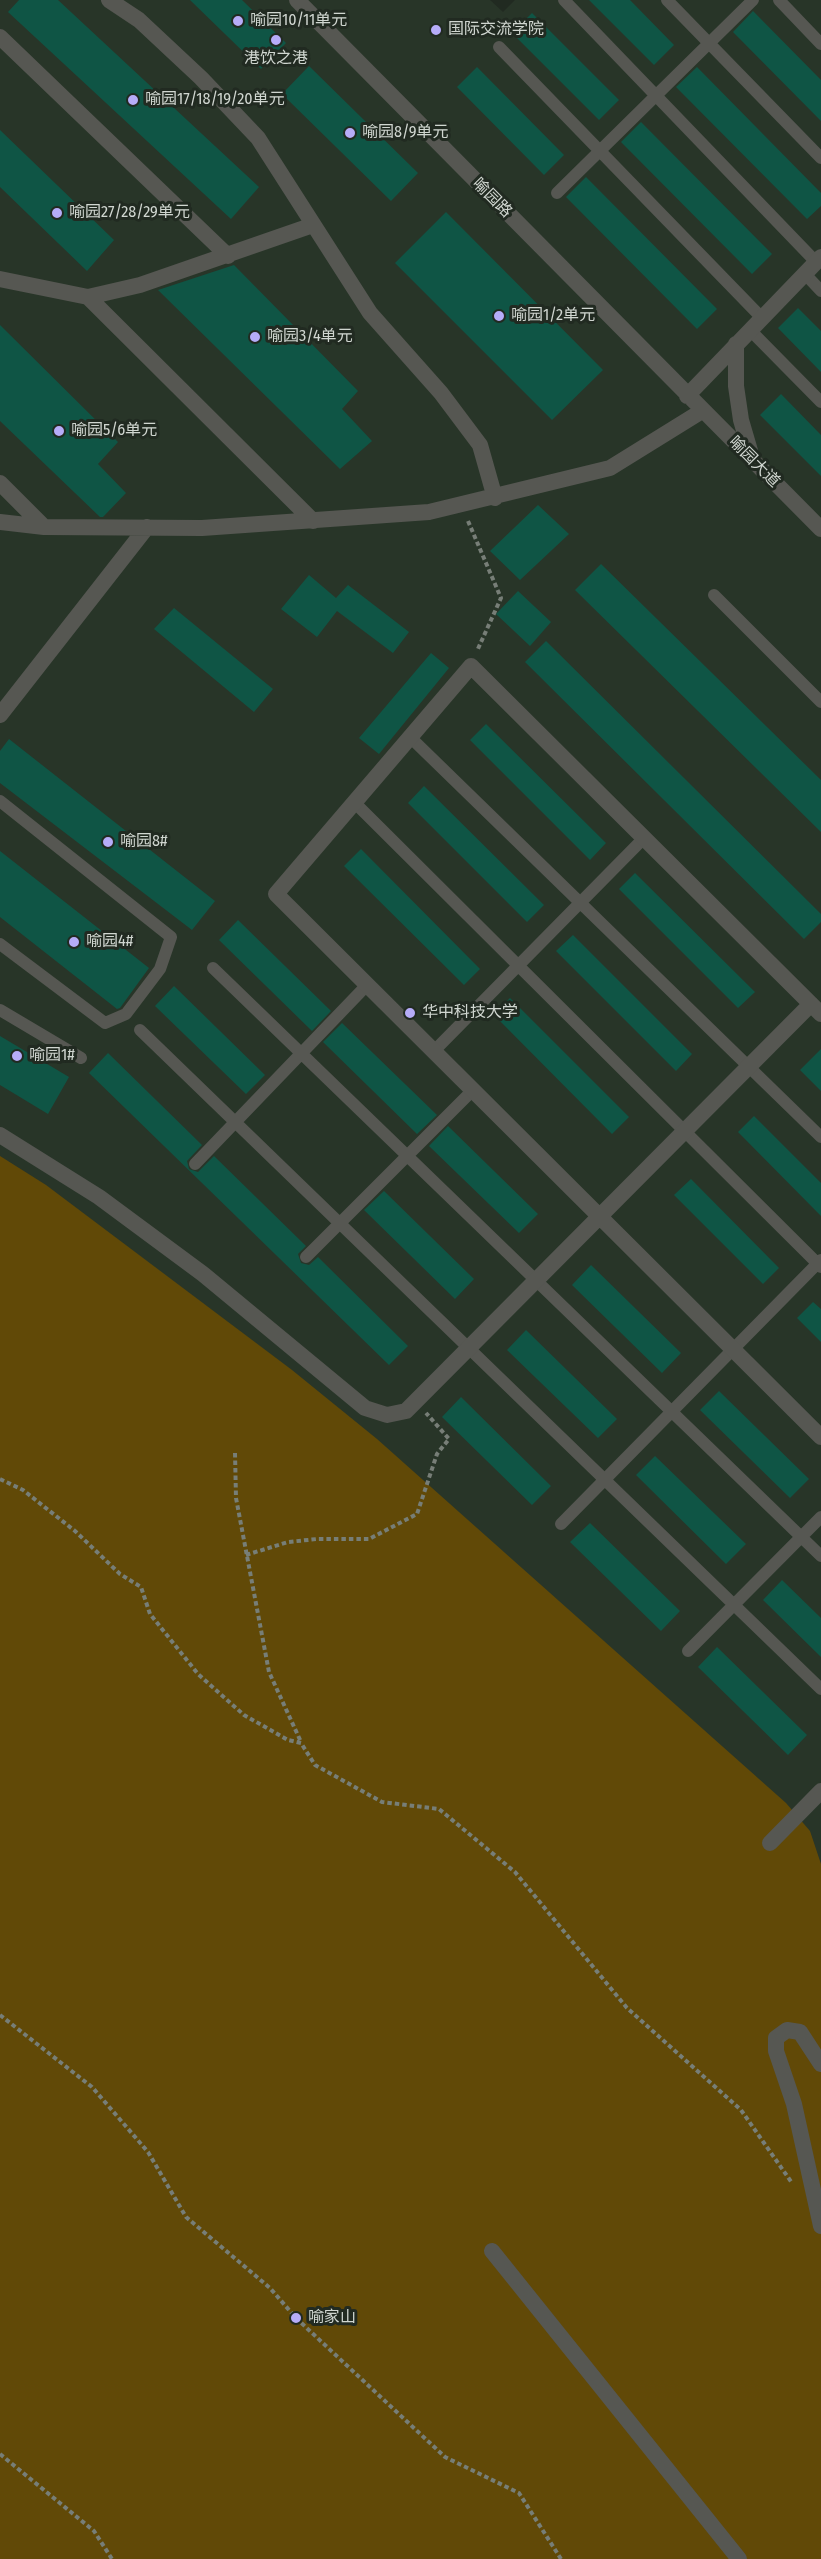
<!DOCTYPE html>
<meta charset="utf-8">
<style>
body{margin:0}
canvas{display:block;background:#212a21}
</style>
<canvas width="821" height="2559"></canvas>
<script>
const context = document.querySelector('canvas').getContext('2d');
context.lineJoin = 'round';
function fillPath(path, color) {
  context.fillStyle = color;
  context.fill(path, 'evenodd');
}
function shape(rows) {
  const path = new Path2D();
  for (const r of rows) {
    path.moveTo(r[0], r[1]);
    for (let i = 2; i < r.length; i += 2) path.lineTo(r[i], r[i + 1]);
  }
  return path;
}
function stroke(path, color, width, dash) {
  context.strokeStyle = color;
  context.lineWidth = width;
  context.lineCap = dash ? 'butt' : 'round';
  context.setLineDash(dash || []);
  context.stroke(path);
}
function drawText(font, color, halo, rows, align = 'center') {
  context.font = font + ' "Fira Sans Condensed","Noto Sans SC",sans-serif';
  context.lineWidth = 6;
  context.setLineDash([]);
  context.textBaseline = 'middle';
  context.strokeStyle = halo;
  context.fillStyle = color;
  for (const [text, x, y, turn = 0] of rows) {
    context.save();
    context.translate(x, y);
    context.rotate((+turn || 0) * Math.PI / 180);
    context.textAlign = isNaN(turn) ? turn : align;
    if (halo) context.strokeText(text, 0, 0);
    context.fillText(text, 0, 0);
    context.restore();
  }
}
fillPath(shape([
 [0,0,490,0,503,12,515,0,821,0,821,2559,0,2014]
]), '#283528');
fillPath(shape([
 [0,1156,46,1185,292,1370,377,1439,786,1803,810,1831,821,1864,821,2559,0,2559]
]), '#614907');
fillPath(shape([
 [19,0,58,0,259,187,231,219,8,12],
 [190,0,242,0,286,43,261,69],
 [589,0,630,0,674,45,654,65],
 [753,11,821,80,821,121,733,32],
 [532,13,619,100,599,120,512,33],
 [309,66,418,173,391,201,282,94],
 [477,67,564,155,544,175,457,87],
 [697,67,821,193,821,206,807,219,676,87],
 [641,122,772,254,752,274,621,142],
 [0,130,114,240,87,271,0,187],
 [586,177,717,309,697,329,566,197],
 [446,212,603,370,552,420,395,263],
 [234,265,358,391,342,409,372,441,340,469,158,290],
 [798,308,821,331,821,372,778,328],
 [0,325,118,442,98,464,126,493,103,517,100,517,0,421],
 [781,394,821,435,821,476,760,415],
 [538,505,569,534,520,580,490,551],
 [601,564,821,780,821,832,575,590],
 [309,575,336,598,348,585,409,632,393,653,337,611,317,637,281,609],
 [518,591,551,622,530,646,496,614],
 [174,608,273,689,254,712,154,629],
 [546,641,821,914,821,922,804,939,525,662],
 [431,653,449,668,379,754,359,738],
 [486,724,606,843,590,860,470,740],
 [9,739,215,901,192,930,0,783,0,751],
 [424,786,544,905,527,922,408,803],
 [361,849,480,969,464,985,344,866],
 [0,851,149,968,120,1008,117,1009,0,917],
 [635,873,755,992,738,1008,619,889],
 [238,920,331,1011,312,1031,219,940],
 [573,935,692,1054,676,1071,556,951],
 [174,986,265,1075,246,1094,155,1006],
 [510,998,629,1117,612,1134,493,1014],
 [342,1023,437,1115,417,1134,323,1042],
 [0,1036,69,1077,48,1114,0,1085],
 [821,1049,821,1091,800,1070],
 [108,1053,202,1145,187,1161,189,1169,198,1172,214,1156,306,1246,298,1254,301,1263,309,1265,318,1257,408,1346,389,1365,89,1073],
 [754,1116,821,1183,821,1216,738,1132],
 [448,1126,538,1214,519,1233,429,1146],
 [691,1179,779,1268,763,1284,674,1195],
 [384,1191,474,1279,455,1299,364,1210],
 [591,1265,681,1353,662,1373,572,1285],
 [813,1302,821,1309,821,1342,797,1318],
 [526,1330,617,1419,598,1438,507,1350],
 [719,1391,809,1479,790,1498,700,1410],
 [461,1397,551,1486,532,1505,442,1417],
 [655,1456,746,1544,726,1564,636,1475],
 [590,1523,680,1611,661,1631,570,1542],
 [782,1580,821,1618,821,1657,763,1600],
 [717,1647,807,1735,788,1755,698,1667]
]), '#0f5545');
stroke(shape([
 [468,521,501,598,477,651],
 [235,1453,236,1498,269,1672,301,1742],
 [0,1479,23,1490,75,1531,120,1574,141,1587,150,1614,198,1674,244,1715,288,1740,301,1743,315,1765,382,1802,439,1809,515,1872,627,2008,741,2110,792,2183],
 [246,1555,288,1542,317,1539,369,1539,417,1514,437,1454,449,1439,426,1413],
 [0,2015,92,2087,148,2152,186,2217,270,2288,296,2318,445,2457,519,2493,561,2559],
 [0,2454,94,2531,112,2559]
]), '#777e77', 4, [4.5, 3]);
stroke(shape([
 [564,0,816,262],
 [667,0,821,158],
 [779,0,821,44],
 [499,47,762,318],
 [557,193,753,0],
 [805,274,821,291],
 [750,330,821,402],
 [714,595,821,702],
 [410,737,821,1137],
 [0,801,171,937,160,969,126,1014,105,1023,0,944],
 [354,802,821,1267],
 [213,968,821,1556],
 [0,1010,81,1058],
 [140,1030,821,1689],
 [434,1051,644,838],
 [195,1164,367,985],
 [306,1257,473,1090],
 [561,1524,821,1260],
 [688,1651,821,1517]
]), '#565752', 12);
stroke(shape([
 [109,0,139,20,201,78,258,138,370,313,441,393,480,445,495,498],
 [297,0,821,529],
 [0,37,228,256],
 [0,279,88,297,140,285,313,225],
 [88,297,313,521],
 [736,344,736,386,741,420,753,461],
 [687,396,821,257],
 [0,483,44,527],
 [0,522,44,527,202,528,429,512,610,468,702,411],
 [0,715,147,527],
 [821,1014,471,666,276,894,821,1437],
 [0,1135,99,1197,203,1274,365,1408,387,1415,406,1411,811,1004],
 [770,1843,821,1791],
 [821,2064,800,2032,787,2030,776,2038,776,2051,794,2104,821,2226],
 [492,2251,739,2559]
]), '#565752', 16);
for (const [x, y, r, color] of [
 [238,21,6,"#b6acf8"],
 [436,30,6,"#b6acf8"],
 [276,40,6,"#b6acf8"],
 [133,100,6,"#b6acf8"],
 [350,133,6,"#b6acf8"],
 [57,213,6,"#b6acf8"],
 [499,316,6,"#b6acf8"],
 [255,337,6,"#b6acf8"],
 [59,431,6,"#b6acf8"],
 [108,842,6,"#b6acf8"],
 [74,942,6,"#b6acf8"],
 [410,1013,6,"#b6acf8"],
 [17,1056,6,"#b6acf8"],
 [296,2318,6,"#b6acf8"]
]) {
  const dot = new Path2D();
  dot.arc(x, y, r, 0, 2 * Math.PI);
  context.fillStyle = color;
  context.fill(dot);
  stroke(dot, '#212a21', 2);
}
drawText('16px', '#d0d6d0', '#212a21', [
 ["喻园10/11单元",250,21],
 ["国际交流学院",448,30],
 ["港饮之港",276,59,"center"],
 ["喻园17/18/19/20单元",145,100],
 ["喻园8/9单元",362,133],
 ["喻园27/28/29单元",69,213],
 ["喻园1/2单元",511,316],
 ["喻园3/4单元",267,337],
 ["喻园5/6单元",71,431],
 ["喻园8#",120,842],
 ["喻园4#",86,942],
 ["华中科技大学",422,1013],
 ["喻园1#",29,1056],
 ["喻家山",308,2318]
], 'left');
drawText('16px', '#d0d6d0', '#212a21', [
 ["喻园路",492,198,45],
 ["喻园大道",754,462,45]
]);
</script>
